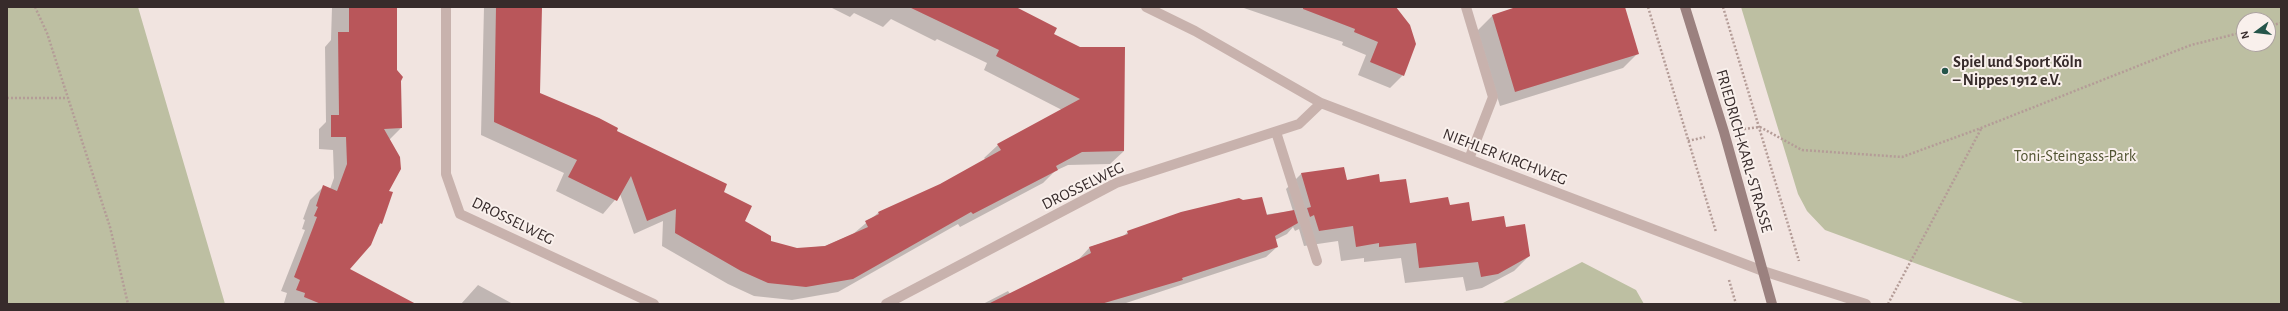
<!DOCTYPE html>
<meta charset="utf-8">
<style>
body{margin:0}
#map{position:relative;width:2288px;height:311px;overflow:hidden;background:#f1e4e0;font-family:"Alegreya Sans",sans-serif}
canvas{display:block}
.frame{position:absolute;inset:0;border:8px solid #372b2b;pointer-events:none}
.north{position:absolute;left:2236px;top:12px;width:40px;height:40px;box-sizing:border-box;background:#f9f0ec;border:1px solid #aba19f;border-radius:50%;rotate:255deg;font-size:11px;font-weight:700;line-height:16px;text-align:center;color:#372b2b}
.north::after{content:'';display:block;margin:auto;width:14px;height:18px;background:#25554a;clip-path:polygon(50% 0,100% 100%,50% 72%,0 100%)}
</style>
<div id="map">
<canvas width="2288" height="311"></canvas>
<div class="frame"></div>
<div class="north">N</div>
</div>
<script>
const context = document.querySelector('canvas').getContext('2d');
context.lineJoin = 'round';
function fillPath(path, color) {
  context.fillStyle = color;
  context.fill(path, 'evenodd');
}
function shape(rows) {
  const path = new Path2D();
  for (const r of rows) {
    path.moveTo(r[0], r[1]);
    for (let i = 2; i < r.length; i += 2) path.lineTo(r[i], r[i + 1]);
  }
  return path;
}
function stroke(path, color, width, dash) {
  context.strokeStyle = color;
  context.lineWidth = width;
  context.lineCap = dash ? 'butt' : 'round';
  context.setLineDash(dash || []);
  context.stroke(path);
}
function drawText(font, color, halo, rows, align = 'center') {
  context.font = font + ' "Alegreya Sans",sans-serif';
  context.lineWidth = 4;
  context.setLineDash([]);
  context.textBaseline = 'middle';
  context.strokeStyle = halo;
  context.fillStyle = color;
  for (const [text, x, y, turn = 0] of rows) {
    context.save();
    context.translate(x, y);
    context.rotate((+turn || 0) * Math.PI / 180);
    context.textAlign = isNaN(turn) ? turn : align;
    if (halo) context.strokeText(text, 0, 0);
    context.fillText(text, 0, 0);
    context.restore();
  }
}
fillPath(shape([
 [7,7,138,7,225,304,7,304],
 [1741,7,2281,7,2281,304,2026,304,1825,230,1807,211,1798,194],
 [2244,20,2268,20,2268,44,2244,44],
 [1582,262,1636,290,1644,304,1501,304]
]), '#bdbfa2');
fillPath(shape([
 [332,7,396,7,396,71,400,81,401,128,389,140,388,191,381,223,349,269,409,304,284,303,287,293,281,291,305,230,302,229,305,220,303,219,310,200,323,187,330,189,334,178,333,150,319,149,319,129,326,122,325,47,331,40],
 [484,7,541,7,539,93,615,132,723,192,744,221,770,242,797,249,825,246,853,234,878,213,940,185,986,160,984,158,998,145,1062,110,984,70,987,63,937,39,935,41,891,19,883,27,854,13,850,17,830,7,1012,7,1052,34,1124,151,1110,164,1068,165,1055,171,1043,183,960,227,958,224,838,292,792,300,754,296,728,284,662,246,663,221,634,234,620,194,603,214,556,191,564,173,481,135],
 [1241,7,1395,7,1403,75,1390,88,1358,75,1366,55,1342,45,1343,42],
 [1520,7,1624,7,1638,53,1623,68,1500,106,1477,31,1492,16],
 [1343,168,1346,181,1380,183,1409,204,1449,206,1471,222,1505,228,1529,256,1514,271,1482,288,1466,291,1463,277,1405,283,1401,258,1364,262,1364,258,1341,261,1338,241,1304,246,1299,229,1295,231,1293,227,1287,234,1275,240,1277,247,1266,257,1123,304,983,304,1008,291,1010,294,1079,259,1090,247,1122,237,1128,232,1293,211,1286,189,1301,174],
 [478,285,513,304,461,304]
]), '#0003');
fillPath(shape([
 [349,7,397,7,397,70,403,77,401,81,402,128,384,129,400,157,401,169,389,191,393,192,382,224,380,223,371,245,350,269,416,304,321,304,304,297,305,293,296,290,300,280,294,277,317,217,314,216,318,207,316,206,323,185,337,191,347,164,346,137,331,137,331,115,339,115,338,32,349,32],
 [496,7,542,7,540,93,599,118,618,128,617,131,727,184,724,192,752,206,745,221,771,236,771,241,797,248,825,246,868,227,865,221,879,214,878,212,940,184,1001,150,997,144,1080,99,996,56,999,50,909,7,1016,7,1057,28,1054,34,1080,47,1125,47,1124,151,1082,152,1056,166,1058,170,973,214,971,212,853,279,806,287,768,283,741,271,675,233,676,209,647,221,631,176,617,201,568,177,577,160,494,122],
 [1303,7,1396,7,1410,25,1416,44,1404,76,1370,62,1378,42,1354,32,1355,29,1303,9],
 [1516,7,1625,7,1639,54,1515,92,1492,15],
 [1344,167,1347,180,1379,174,1380,182,1406,179,1410,203,1448,197,1450,205,1469,202,1472,221,1504,216,1506,227,1525,224,1530,256,1498,274,1481,277,1478,262,1419,268,1416,243,1379,247,1379,243,1356,247,1353,226,1319,231,1314,215,1310,217,1307,208,1311,207,1301,173],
 [1262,197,1267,215,1294,210,1298,223,1275,236,1278,247,1182,278,1183,280,1101,304,988,304,1091,253,1089,247,1128,234,1127,231,1181,212,1239,198,1243,200]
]), '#b9565a');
stroke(shape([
 [35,7,47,33,68,98],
 [1648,7,1716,232],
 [1723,7,1799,261],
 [2268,26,2281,23],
 [7,98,68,98,110,227,128,304],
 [1744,129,1760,127,1802,150,1902,157,1981,128,2191,45,2244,32],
 [1688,141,1705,137],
 [1729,280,1736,304],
 [1888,304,1981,129]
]), '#b49c97', 2.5, [2, 2]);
stroke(shape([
 [1466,7,1493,97,1469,159],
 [1276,132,1317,261]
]), '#c8b2ad', 10);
stroke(shape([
 [446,7,446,174,460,214,654,304],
 [1146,7,1195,31,1321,103,1763,271,1866,304],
 [886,304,1116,183,1299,124,1321,103]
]), '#c8b2ad', 10);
stroke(shape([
 [1685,7,1724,132,1772,304]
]), '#9b817f', 10);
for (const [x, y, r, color] of [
 [1945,71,4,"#25554a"]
]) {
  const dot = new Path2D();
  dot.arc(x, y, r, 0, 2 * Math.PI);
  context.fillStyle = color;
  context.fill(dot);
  stroke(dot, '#f9f0ec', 1.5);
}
drawText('bold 16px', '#372b2b', '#f9f0ec', [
 ["Spiel und Sport Köln",1953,62],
 ["– Nippes 1912 e.V.",1953,80]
], 'left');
drawText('16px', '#372b2b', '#f9f0ec', [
 ["FRIEDRICH-KARL-STRASSE",1744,151,74],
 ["NIEHLER KIRCHWEG",1505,157,21],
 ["DROSSELWEG",1083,186,-26],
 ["DROSSELWEG",513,221,26]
]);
drawText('16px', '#505331', '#f9f0ec', [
 ["Toni-Steingass-Park",2075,156]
]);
</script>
